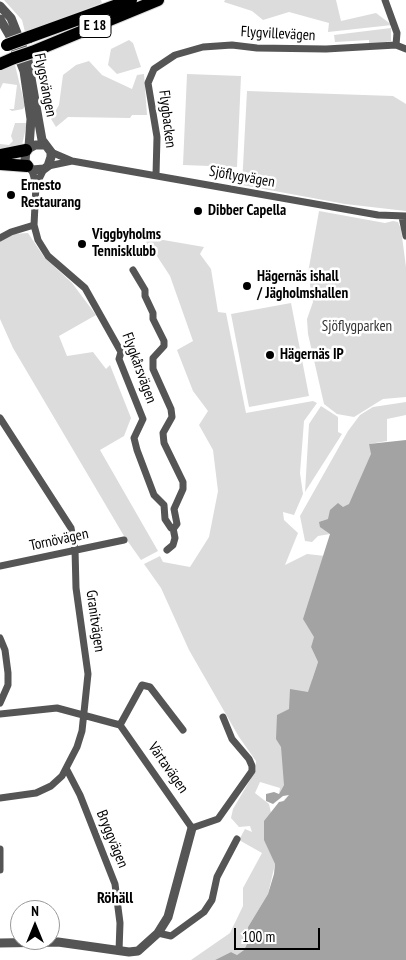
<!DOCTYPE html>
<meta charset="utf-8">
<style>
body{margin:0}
#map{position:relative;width:406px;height:960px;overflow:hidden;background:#fff;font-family:"PT Sans Narrow",sans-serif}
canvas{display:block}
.north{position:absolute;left:10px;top:900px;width:50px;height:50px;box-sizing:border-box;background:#fff;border:1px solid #999;border-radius:50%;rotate:0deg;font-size:14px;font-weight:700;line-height:20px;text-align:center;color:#000}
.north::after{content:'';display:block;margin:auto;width:18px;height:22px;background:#000;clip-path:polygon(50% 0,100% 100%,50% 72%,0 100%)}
.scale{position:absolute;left:234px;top:928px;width:86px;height:22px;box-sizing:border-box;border:2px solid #000;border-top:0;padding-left:6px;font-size:15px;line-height:18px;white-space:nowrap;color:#000;-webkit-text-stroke:4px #fff;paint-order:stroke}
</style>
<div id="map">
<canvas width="406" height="960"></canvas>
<div class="north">N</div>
<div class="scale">100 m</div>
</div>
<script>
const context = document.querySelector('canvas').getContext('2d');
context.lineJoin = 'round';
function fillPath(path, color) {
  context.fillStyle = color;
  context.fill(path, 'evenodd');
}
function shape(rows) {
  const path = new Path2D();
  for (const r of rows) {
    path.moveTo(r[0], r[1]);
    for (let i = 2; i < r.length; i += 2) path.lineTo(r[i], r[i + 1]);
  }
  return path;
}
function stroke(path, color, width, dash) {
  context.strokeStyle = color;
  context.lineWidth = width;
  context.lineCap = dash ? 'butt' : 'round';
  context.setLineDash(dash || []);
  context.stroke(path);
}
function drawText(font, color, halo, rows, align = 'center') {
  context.font = font + ' "PT Sans Narrow",sans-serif';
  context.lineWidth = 5;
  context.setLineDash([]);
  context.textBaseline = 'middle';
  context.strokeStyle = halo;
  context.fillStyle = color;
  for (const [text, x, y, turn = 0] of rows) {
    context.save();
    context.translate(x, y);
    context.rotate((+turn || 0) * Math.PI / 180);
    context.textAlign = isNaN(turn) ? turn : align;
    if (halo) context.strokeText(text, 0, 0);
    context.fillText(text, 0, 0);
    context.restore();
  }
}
fillPath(shape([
 [4,0,101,0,102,3,25,32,22,20],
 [225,0,336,0,341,21,376,13,392,25,328,32,329,23,289,12,263,20,252,11,224,2],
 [391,28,391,41,369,45,369,40,335,42,334,35],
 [129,40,133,43,141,67,117,74,108,65,111,49],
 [89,61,102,75,132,89,137,75,144,74,147,115,132,115,130,118,68,117,56,127,51,119,59,105,63,75,76,65],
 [15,65,25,106,23,109,12,111,9,109,14,109,17,85,3,83,0,89,0,71],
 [187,74,241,76,237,167,183,165],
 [247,91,393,96,406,104,406,211,345,204,242,185],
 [15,123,27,123,22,145,0,152,0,144,9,145,13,141,11,136],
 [319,211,385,223,393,221,398,222,401,229,406,267,406,397,383,399,354,417,337,414,324,404,308,334,307,319,313,302,308,273],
 [28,233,44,257,72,283,96,315,59,336,67,356,93,352,106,369,110,365,131,418,124,436,100,450,158,551,141,560,124,536,13,348,0,319,0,242,12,234],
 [146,237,204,247,200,254,211,269,218,312,226,313,246,413,313,401,317,403,304,421,300,473,303,494,294,515,283,512,284,520,298,533,285,565,307,554,325,556,339,564,311,647,318,662,312,680,311,737,279,794,280,788,260,782,255,793,269,804,271,813,291,793,266,843,275,864,268,894,248,927,249,940,244,950,237,955,231,952,215,960,191,960,230,933,243,906,243,888,262,853,239,840,245,829,252,832,250,826,239,827,231,818,233,809,256,770,256,761,239,737,189,650,161,588,144,564,160,556,163,562,190,567,209,537,218,491,213,450,199,425,208,411,193,391,177,350,193,341,170,276,155,253,147,247],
 [291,303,309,396,249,407,231,314],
 [406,402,406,415,387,419,387,441,369,444,376,468,330,534,318,536,312,542,305,541,300,516,348,431,360,415,373,407],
 [321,406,338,417,338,432,342,434,305,492,309,424]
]), '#dcdcdc');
fillPath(shape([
 [406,440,406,960,215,960,231,952,237,955,244,950,249,940,248,927,268,894,274,874,275,864,264,840,264,821,279,802,284,801,289,795,283,796,273,804,266,801,266,794,274,792,279,794,284,785,281,747,276,739,277,715,289,709,290,689,308,692,318,662,311,647,314,637,303,619,330,534,320,527,319,522,328,519,330,510,338,503,343,507,349,504,371,454,369,444]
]), '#a3a3a3');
const motorway = shape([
 [29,37,131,0],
 [32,52,158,0],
 [0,64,14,58],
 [0,155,26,150],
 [0,164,27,166]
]);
stroke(motorway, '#dbdbdb', 14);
stroke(shape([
 [385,0,397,33,396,45],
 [51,152,72,161,378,215,406,216],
 [48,166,72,161],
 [32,170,36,185,44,169],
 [156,175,157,137,148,83,154,69,175,55,203,47,232,45,257,48,326,49,396,45,406,49],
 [36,185,34,225,38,240,48,256,85,288,121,352,119,359,143,419,134,438,137,450,154,495,164,505,165,519,171,528,174,528,177,524,174,509,183,489,183,482,164,443,163,433,172,417,171,409,153,369,153,358,164,346,164,341,153,319,153,313,145,296,145,290,133,270],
 [402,217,406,236],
 [0,238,11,232,34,225],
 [0,418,71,528,75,549,76,588,88,674,82,731,77,747,62,776,51,786,36,793,0,798],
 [167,550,173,545,175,538,173,528],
 [0,566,124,540],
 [0,638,5,650,8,673,8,685,0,703],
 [0,714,57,708,120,725,192,828,218,819,252,771,252,766,249,759,232,739,223,717],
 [120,725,142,685,150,687,183,730],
 [67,770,80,795,115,884,120,923,119,951],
 [0,849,0,870],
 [158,933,171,936,204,912,212,900,217,877,237,839]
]), '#555', 7);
stroke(shape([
 [0,6,11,18,28,61,42,140,51,152,51,157,48,166,44,169,32,170,25,161,26,150,35,145,45,145],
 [0,19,11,38,24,71,31,119,29,147],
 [0,943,58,942,129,952,138,951,158,933,168,917,192,828]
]), '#555', 9);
stroke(motorway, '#000', 12);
const motorwayBridge = shape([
 [7,45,29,37],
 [14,58,32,52]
]);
stroke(motorwayBridge, '#dbdbdb', 14, []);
stroke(motorwayBridge, '#000', 12);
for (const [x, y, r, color] of [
 [11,195,5,"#000"],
 [198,211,5,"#000"],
 [82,244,5,"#000"],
 [247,286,5,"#000"],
 [270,355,5,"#000"]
]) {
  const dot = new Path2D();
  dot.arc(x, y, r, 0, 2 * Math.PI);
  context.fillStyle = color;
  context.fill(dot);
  stroke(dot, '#fff', 2);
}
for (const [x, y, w] of [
 [95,26,32]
]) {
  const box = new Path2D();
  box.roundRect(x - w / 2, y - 11.5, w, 23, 4);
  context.fillStyle = '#fff';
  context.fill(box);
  stroke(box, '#000', 1);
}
drawText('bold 14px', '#000', null, [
 ["E 18",95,26]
]);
drawText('15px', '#000', '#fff', [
 ["Flygvillevägen",278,34,3],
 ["Flygsvängen",45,85,79],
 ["Flygbacken",167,119,83],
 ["Sjöflygvägen",242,177,10],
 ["Flygkårsvägen",139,368,70],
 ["Tornövägen",59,540,-12],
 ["Granitvägen",95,621,82],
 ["Värtavägen",168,768,55],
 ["Bryggvägen",112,839,68]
]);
drawText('bold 15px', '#000', '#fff', [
 ["Ernesto",21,186],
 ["Restaurang",21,203],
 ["Dibber Capella",208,211],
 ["Viggbyholms",92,235],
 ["Tennisklubb",92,252],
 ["Hägernäs ishall",257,277],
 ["/ Jägholmshallen",257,294],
 ["Hägernäs IP",280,355]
], 'left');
drawText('15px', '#333', '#fff', [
 ["Sjöflygparken",357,327]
]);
drawText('bold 16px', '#000', '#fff', [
 ["Röhäll",115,898]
]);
</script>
